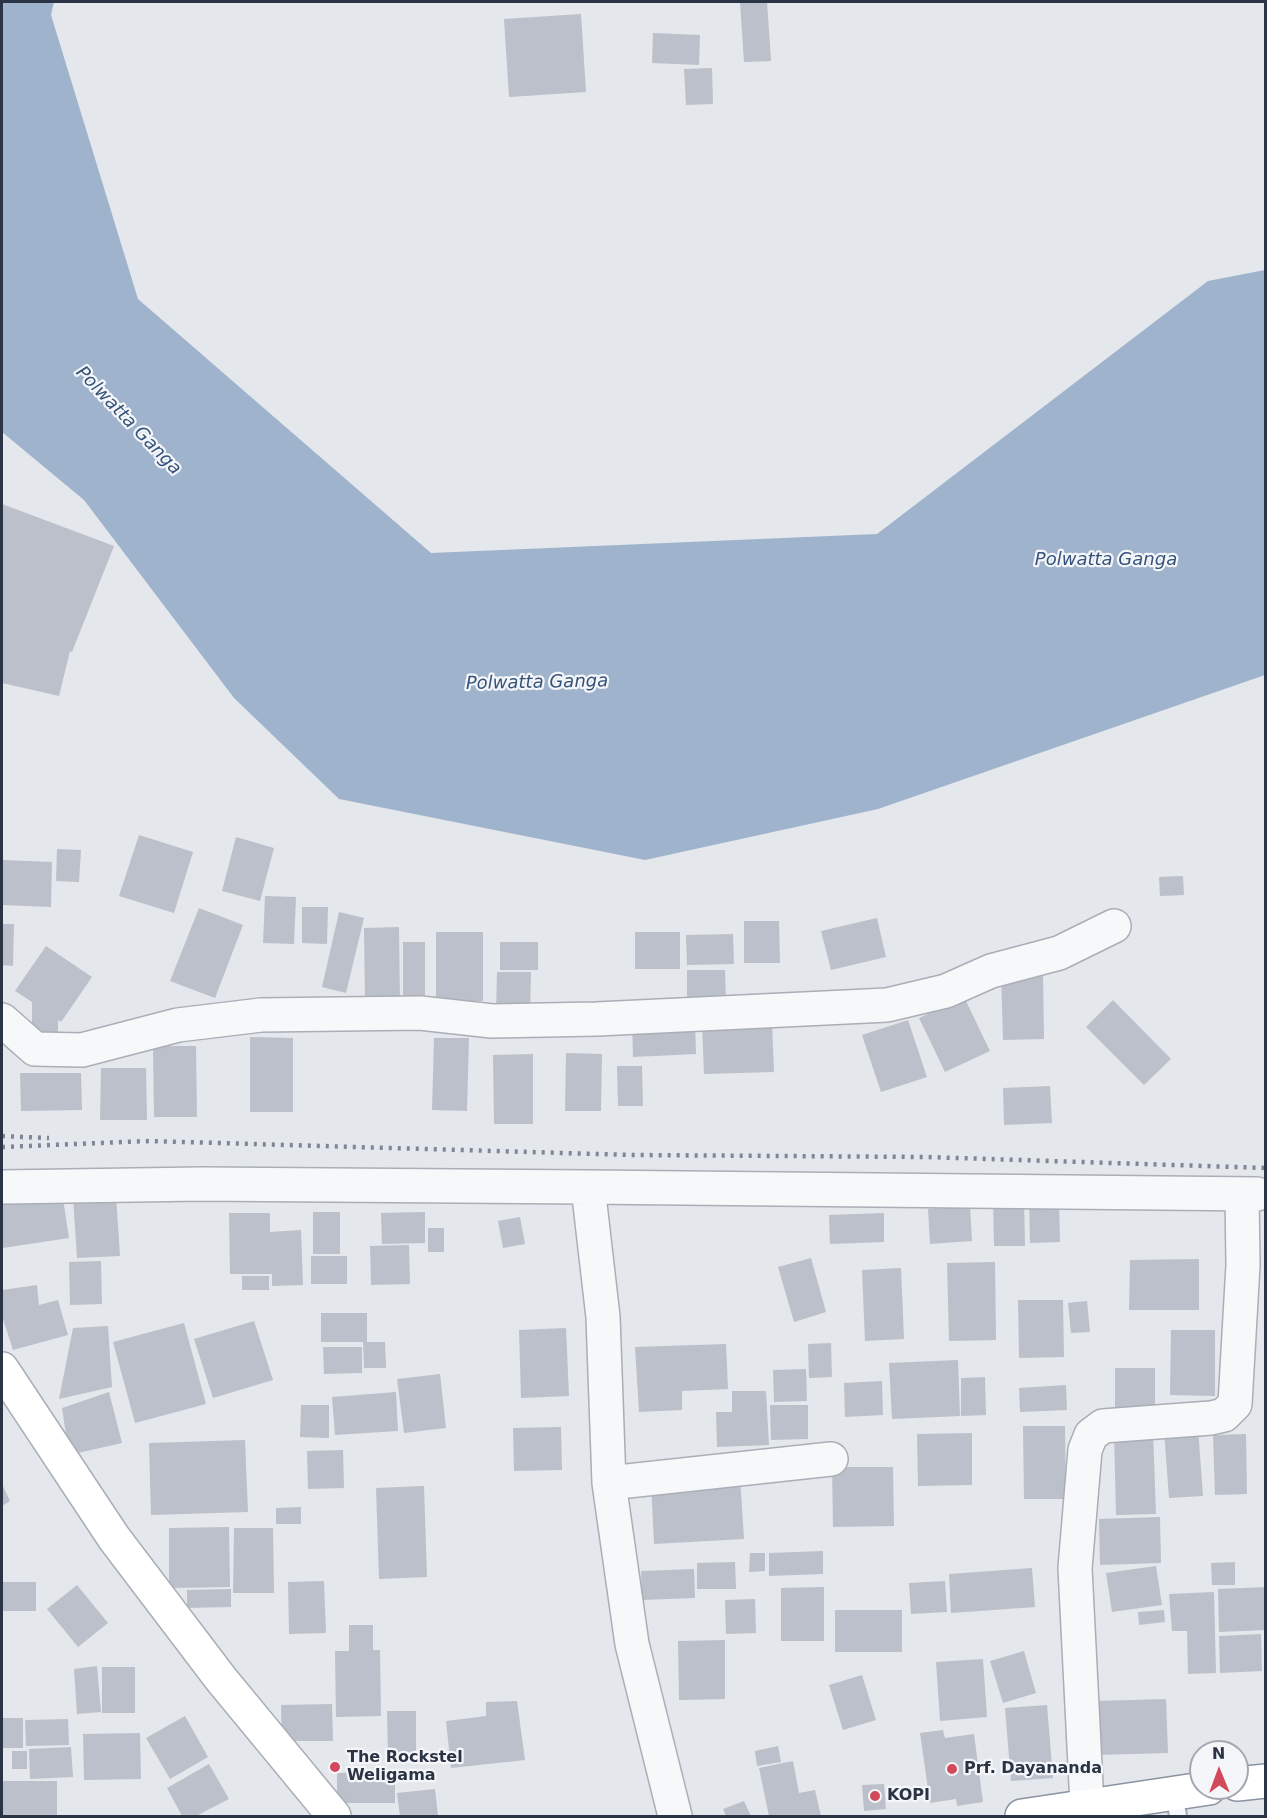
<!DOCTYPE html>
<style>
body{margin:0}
#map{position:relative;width:1267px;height:1818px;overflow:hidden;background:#e4e7ec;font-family:"DejaVu Sans",sans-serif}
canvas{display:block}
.frame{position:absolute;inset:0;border:3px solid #2b3445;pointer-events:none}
.north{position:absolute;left:1189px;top:1740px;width:60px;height:60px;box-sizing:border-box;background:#f4f6f9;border:2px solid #a4a8b1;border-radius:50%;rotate:359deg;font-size:16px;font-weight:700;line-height:24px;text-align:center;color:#2b3445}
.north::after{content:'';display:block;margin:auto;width:21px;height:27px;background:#d1495b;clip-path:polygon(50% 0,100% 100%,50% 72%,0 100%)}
</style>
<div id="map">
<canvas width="1267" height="1818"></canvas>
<div class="frame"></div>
<div class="north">N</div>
</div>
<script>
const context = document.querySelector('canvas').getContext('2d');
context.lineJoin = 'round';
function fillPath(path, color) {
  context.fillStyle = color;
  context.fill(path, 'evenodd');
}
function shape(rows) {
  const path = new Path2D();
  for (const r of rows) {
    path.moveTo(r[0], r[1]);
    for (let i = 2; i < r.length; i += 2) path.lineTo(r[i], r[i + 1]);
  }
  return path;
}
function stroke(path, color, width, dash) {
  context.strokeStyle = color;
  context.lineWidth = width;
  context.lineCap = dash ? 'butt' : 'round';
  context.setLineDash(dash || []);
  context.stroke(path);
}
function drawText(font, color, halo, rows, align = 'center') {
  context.font = font + ' "DejaVu Sans",sans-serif';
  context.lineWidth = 4.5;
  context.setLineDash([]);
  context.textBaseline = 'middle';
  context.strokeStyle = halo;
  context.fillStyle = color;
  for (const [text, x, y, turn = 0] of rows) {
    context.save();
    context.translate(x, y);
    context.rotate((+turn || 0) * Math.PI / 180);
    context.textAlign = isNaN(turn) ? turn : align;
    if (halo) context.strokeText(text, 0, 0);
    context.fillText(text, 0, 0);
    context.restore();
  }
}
fillPath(shape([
 [2,2,54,2,51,15,138,299,431,553,877,534,1208,281,1265,270,1265,675,878,809,645,860,339,799,234,698,84,500,2,432]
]), '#9fb4cc');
fillPath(shape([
 [740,2,767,2,771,61,744,62],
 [581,14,586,92,509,97,504,19],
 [653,33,700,35,699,65,652,63],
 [712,68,713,104,686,105,684,69],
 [2,504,114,546,72,652,70,651,59,696,2,683],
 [139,835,193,852,174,913,119,896],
 [236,837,274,848,260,901,222,891],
 [57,849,81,850,79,882,56,881],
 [2,860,52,862,51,907,2,905],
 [1183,876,1184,895,1160,896,1159,877],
 [265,896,296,897,294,944,263,943],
 [302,907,328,907,327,944,302,943],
 [199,908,243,925,215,998,170,981],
 [339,912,364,918,346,993,322,987],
 [877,918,886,957,831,970,821,931],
 [744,921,779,921,780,963,744,963],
 [2,924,14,924,13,966,2,965],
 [399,927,400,1004,365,1004,364,928],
 [436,932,483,932,483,1001,436,1001],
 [635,932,680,932,680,969,635,969],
 [733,934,734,964,687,965,686,935],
 [403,942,425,942,425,1003,403,1003],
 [500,942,538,942,538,970,500,970],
 [46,946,92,977,61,1022,58,1020,58,1041,32,1041,32,1002,15,991],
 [687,970,725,970,726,1004,687,1005],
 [497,972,531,972,530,1014,496,1014],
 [1043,972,1044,1039,1003,1040,1001,973],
 [964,997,990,1051,945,1072,919,1018],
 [1113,1000,1171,1059,1144,1085,1086,1027],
 [695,1020,696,1054,633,1057,632,1022],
 [908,1020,927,1077,881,1092,862,1035],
 [772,1022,774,1072,704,1074,702,1024],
 [250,1037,293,1038,293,1112,250,1112],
 [434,1038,469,1038,467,1111,432,1110],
 [153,1046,196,1046,197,1117,154,1117],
 [566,1053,602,1054,601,1111,565,1111],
 [533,1054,533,1124,494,1124,493,1055],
 [617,1066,642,1066,643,1106,618,1106],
 [101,1068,146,1068,147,1120,100,1120],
 [20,1073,81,1073,82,1110,21,1111],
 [1050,1086,1052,1123,1004,1125,1003,1088],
 [62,1192,69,1238,3,1248,2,1201],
 [116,1195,120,1256,77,1258,73,1197],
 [993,1197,1024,1197,1025,1246,994,1246],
 [1059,1199,1060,1242,1030,1243,1029,1200],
 [970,1206,972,1241,930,1244,928,1209],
 [313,1212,340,1212,340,1254,313,1254],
 [425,1212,425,1243,382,1244,381,1213],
 [229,1213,270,1213,270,1232,301,1230,303,1285,272,1286,272,1274,230,1274],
 [884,1213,884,1242,830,1244,829,1215],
 [520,1217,525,1244,503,1248,498,1221],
 [428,1228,444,1228,444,1252,428,1252],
 [409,1245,410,1284,371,1285,370,1246],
 [311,1256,347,1256,347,1284,311,1284],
 [811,1258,826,1312,794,1322,778,1267],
 [1199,1259,1199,1310,1129,1310,1130,1260],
 [101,1261,102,1304,70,1305,69,1262],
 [995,1262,996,1340,949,1341,947,1263],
 [901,1268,904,1339,865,1341,862,1270],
 [242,1276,269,1276,269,1290,242,1290],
 [37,1285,39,1305,58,1300,68,1335,13,1350,2,1316,2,1290],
 [1018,1300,1063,1300,1064,1357,1019,1358],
 [1087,1301,1090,1332,1071,1333,1068,1303],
 [321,1313,367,1313,367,1342,385,1342,386,1368,364,1368,363,1342,321,1342],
 [254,1321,273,1380,213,1398,194,1339],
 [184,1323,206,1404,135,1423,113,1342],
 [108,1326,112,1387,59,1399,73,1328],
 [566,1328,569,1396,521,1398,519,1330],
 [1171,1330,1215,1330,1215,1396,1170,1395],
 [831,1343,832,1377,809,1378,808,1344],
 [726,1344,728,1389,682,1391,682,1410,639,1412,635,1347],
 [323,1347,362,1347,362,1373,324,1374],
 [958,1360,960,1416,892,1419,889,1363],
 [1115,1368,1155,1368,1155,1412,1115,1412],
 [806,1369,807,1401,774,1402,773,1370],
 [440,1374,446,1428,404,1433,397,1379],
 [985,1377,986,1415,961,1416,961,1378],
 [882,1381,883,1415,845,1417,844,1383],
 [1066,1385,1067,1410,1020,1412,1019,1388],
 [732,1391,766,1391,769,1445,717,1447,716,1412,732,1412],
 [109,1392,122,1443,69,1455,62,1408],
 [396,1392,398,1431,335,1435,332,1397],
 [301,1405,329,1405,329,1438,300,1437],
 [770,1405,808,1405,808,1439,771,1440],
 [1023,1426,1065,1426,1066,1499,1024,1499],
 [561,1427,562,1470,514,1471,513,1428],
 [1198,1428,1203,1496,1169,1498,1164,1430],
 [1153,1431,1156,1514,1116,1515,1114,1432],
 [972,1433,972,1485,918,1486,917,1434],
 [1246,1434,1247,1494,1215,1495,1213,1435],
 [245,1440,248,1512,151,1515,149,1443],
 [343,1450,344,1488,308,1489,307,1451],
 [832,1467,893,1467,894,1526,833,1527],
 [740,1477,744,1539,654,1544,651,1482],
 [2,1484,10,1501,2,1506],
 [424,1486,427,1577,379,1579,376,1488],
 [301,1507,301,1524,276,1524,276,1508],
 [1160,1517,1161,1563,1100,1565,1099,1519],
 [229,1527,230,1587,169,1588,169,1528],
 [234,1528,273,1528,274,1593,233,1593],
 [823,1551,823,1574,769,1576,769,1553],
 [750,1553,765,1553,765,1571,749,1572],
 [735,1562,736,1589,697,1589,697,1563],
 [1235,1562,1235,1585,1212,1585,1211,1563],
 [1156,1566,1162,1605,1112,1612,1106,1573],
 [1032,1568,1035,1607,951,1613,949,1574],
 [694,1569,695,1598,642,1600,641,1571],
 [324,1581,326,1633,289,1634,288,1582],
 [945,1581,947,1612,911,1614,909,1583],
 [2,1582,36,1582,36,1611,2,1611],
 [77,1585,108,1623,78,1647,47,1609],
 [824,1587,824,1641,781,1641,781,1588],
 [1266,1587,1266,1630,1219,1632,1218,1589],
 [231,1589,231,1607,187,1608,187,1590],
 [1214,1592,1216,1673,1188,1674,1187,1631,1172,1631,1169,1594],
 [755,1599,756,1633,726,1634,725,1600],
 [835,1610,902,1610,902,1652,835,1652],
 [1164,1610,1165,1622,1139,1625,1138,1612],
 [349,1625,373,1625,373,1650,380,1650,381,1716,336,1717,335,1651,349,1651],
 [1261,1634,1262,1671,1220,1673,1219,1636],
 [725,1640,725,1699,679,1700,678,1641],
 [1024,1651,1036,1693,1003,1703,990,1661],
 [983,1659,987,1717,940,1721,936,1662],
 [97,1666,101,1712,77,1714,74,1669],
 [102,1667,135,1667,135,1713,102,1713],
 [862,1675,876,1720,843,1730,829,1685],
 [1166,1699,1168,1753,1097,1755,1096,1701],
 [517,1701,525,1760,451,1768,446,1721,486,1716,486,1702],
 [332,1704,333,1741,282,1741,281,1705],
 [1047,1705,1053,1778,1011,1781,1005,1708],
 [387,1711,416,1711,416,1757,388,1757],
 [185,1716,208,1757,170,1779,146,1738],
 [2,1718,23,1718,23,1748,2,1748],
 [68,1719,69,1745,26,1746,25,1720],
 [943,1730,945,1738,974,1734,983,1802,957,1806,956,1799,930,1803,920,1733],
 [140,1733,141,1779,84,1780,83,1734],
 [778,1746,781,1762,757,1766,755,1751],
 [71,1747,73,1777,30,1779,29,1749],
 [12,1751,27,1751,27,1769,12,1769],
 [793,1761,799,1793,815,1790,821,1816,769,1816,759,1768],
 [209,1764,229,1799,196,1816,182,1816,167,1788],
 [395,1772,395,1803,337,1803,337,1773],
 [2,1781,57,1781,57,1816,2,1816],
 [884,1784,886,1809,864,1811,862,1785],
 [435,1789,438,1816,400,1816,397,1793],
 [744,1801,751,1816,726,1816,723,1809]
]), '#bbc0ca');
const service = shape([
 [1174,1792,1178,1816]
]);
const minor = shape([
 [2,1020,35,1049,82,1050,178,1025,261,1015,420,1013,492,1021,597,1019,887,1005,946,991,991,971,1059,953,1114,926],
 [2,1187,201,1184,588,1187,603,1317,609,1483,632,1644,675,1816],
 [588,1187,1257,1194],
 [609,1483,831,1459],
 [1087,1805,1075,1568,1085,1450,1091,1435,1103,1426,1211,1418,1224,1415,1235,1404,1243,1265,1242,1195]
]);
const secondary = shape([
 [2,1369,114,1538,221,1679,334,1816]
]);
const trunk = shape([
 [1237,1784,1266,1781],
 [1022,1816,1209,1788]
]);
stroke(service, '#a9aeb7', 20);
stroke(minor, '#a9aeb7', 36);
stroke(secondary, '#a9aeb7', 36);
stroke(trunk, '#8b94a3', 36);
stroke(service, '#f7f8fa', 16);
stroke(minor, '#f7f8fa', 33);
stroke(secondary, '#fff', 33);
stroke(trunk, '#fff', 33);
stroke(shape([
 [2,1136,49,1138],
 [2,1147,149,1141,633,1155,927,1157,1266,1168]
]), '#7d8696', 4.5, [3, 6]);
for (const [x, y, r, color] of [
 [335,1767,6,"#d1495b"],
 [952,1769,6,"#d1495b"],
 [875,1796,6,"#d1495b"]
]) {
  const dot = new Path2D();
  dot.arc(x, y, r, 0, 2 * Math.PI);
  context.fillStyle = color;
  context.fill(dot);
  stroke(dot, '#f4f6f9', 2);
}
drawText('bold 16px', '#2b3445', '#f4f6f9', [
 ["The Rockstel",347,1758],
 ["Weligama",347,1776],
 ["Prf. Dayananda",964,1769],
 ["KOPI",887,1796]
], 'left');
drawText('italic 18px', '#34527a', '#f4f6f9', [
 ["Polwatta Ganga",128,421,46],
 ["Polwatta Ganga",1106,560],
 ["Polwatta Ganga",537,683,-1]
]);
</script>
